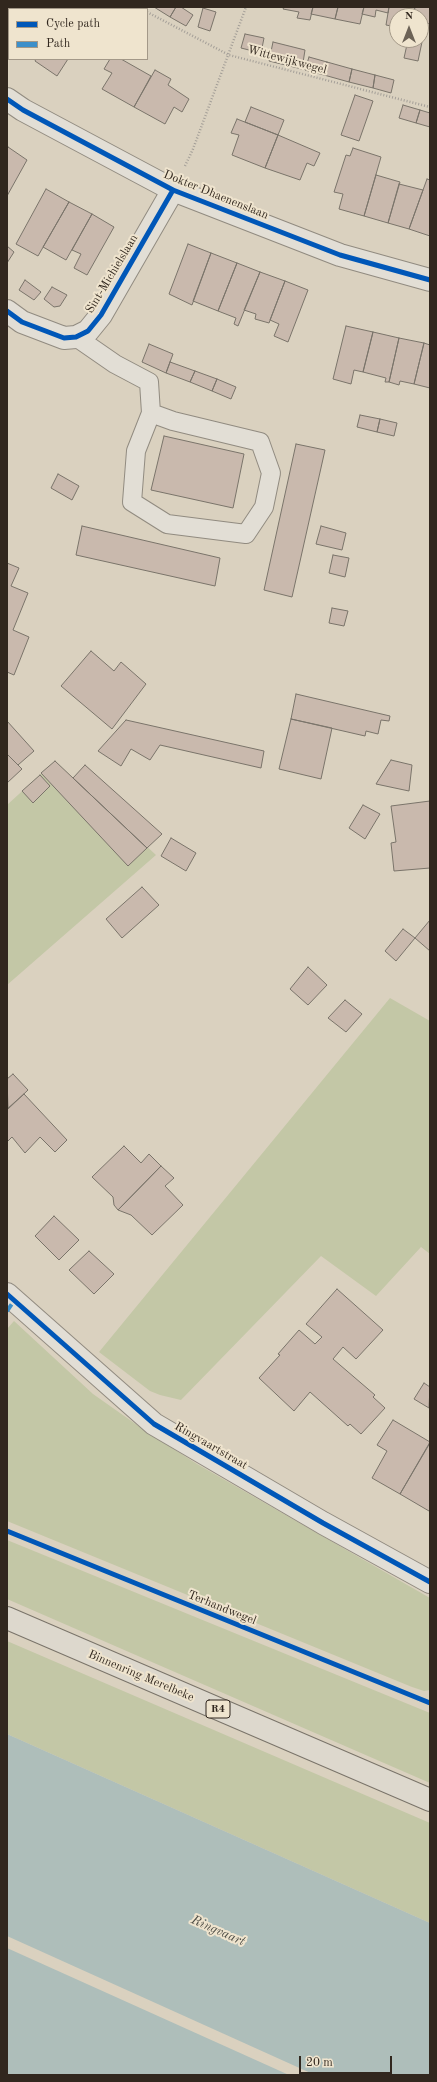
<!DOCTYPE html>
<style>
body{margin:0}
#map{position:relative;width:437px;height:2082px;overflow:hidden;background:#dad1bf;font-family:"Old Standard TT",serif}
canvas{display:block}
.frame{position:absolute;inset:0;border:8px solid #31271e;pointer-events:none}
.legend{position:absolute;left:8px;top:8px;width:140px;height:52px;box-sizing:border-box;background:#efe4ce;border:1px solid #a39888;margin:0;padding:5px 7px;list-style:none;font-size:12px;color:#31271e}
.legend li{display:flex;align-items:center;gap:8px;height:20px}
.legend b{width:20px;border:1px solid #a39888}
.north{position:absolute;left:389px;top:8px;width:40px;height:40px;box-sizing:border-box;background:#efe4ce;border:1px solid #a39888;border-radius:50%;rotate:0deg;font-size:11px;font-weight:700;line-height:16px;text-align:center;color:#31271e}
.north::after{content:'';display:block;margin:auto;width:14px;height:18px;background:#6c6256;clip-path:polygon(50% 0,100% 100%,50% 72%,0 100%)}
.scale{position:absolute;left:299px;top:2056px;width:93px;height:18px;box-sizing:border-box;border:2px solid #31271e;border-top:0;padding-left:5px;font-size:12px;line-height:14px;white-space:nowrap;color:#31271e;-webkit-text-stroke:3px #efe4ce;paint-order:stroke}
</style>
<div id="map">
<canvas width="437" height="2082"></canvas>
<div class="frame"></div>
<ul class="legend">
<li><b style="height:5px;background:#0057b8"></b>Cycle path</li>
<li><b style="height:5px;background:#3c8fca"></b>Path</li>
</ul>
<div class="north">N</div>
<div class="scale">20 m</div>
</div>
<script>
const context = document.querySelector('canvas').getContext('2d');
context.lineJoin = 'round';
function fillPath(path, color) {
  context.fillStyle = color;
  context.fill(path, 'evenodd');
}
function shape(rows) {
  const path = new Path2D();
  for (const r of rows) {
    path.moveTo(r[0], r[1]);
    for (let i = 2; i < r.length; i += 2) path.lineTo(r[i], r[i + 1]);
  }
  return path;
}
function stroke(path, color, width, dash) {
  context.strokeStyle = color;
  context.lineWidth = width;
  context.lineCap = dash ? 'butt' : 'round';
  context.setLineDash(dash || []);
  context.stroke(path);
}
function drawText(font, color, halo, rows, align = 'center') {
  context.font = font + ' "Old Standard TT",serif';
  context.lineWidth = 4;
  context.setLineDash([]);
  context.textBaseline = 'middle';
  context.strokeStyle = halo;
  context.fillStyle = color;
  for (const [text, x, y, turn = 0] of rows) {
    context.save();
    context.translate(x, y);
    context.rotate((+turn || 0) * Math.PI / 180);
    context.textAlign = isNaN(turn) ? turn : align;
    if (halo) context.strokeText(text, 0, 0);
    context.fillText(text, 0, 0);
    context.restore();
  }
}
fillPath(shape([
 [55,761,156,855,7,985,7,805],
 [390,998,430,1021,430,1254,421,1247,376,1296,321,1256,181,1400,160,1395,150,1391,99,1352],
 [14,1321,93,1394,147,1432,197,1464,430,1598,430,1690,424,1691,412,1687,7,1521,7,1329],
 [7,1540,430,1713,430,1783,7,1599],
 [7,1641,430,1823,430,1923,7,1734]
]), '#c3c7a6');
fillPath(shape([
 [7,1734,430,1923,430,2075,315,2075,7,1936],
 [7,1948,289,2075,7,2075]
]), '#aebeba');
const building = shape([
 [10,7,29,7,33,9,9,9,9,44,7,43,7,11,10,7],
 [94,7,115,7,114,9,97,9,94,7],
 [154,7,176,7,170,17,154,7],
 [176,7,181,7,193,15,186,26,170,17,176,7],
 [284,7,313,7,310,20,297,18,299,12,283,9,284,7],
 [313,7,338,7,335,19,311,14,313,7],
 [338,7,364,7,360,24,335,19,338,7],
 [364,7,389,7,388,13,376,10,375,17,362,14,364,7],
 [389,7,415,7,413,16,397,16,397,27,386,25,389,7],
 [415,7,430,7,430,24,426,23,418,61,404,58,408,40,421,40,421,16,413,16,415,7],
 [203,8,216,12,210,31,198,27,203,8],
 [245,34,264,38,261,53,241,48,245,34],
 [273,42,305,50,302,69,269,61,273,42],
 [309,57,327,62,324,75,305,70,309,57],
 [36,59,68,59,57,76,35,61,36,59],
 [110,59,121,59,151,76,134,107,102,89,112,73,104,69,110,59],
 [327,62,352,69,349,82,324,75,327,62],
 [352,69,375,75,373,88,349,82,352,69],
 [155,70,171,79,168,85,189,99,182,112,174,107,165,124,134,107,155,70],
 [375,75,394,80,391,93,373,88,375,75],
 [355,95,373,101,359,141,341,135,355,95],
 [403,105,420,110,416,123,399,118,403,105],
 [251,107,284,120,278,135,245,122,251,107],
 [420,110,430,113,430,127,416,123,420,110],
 [237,119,278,135,265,168,232,155,239,135,231,133,237,119],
 [278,135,320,153,314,166,307,163,300,180,265,168,278,135],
 [8,147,27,160,7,196,7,150,8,147],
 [353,148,381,157,364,216,339,209,343,194,334,192,346,155,350,156,353,148],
 [376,175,400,182,388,223,364,216,376,175],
 [427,179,430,180,430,236,409,229,427,179],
 [399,184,423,190,409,229,388,223,399,184],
 [46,189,69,202,38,256,16,244,46,189],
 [69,202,92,214,66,260,43,247,69,202],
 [92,214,114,227,87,275,74,268,81,254,72,250,92,214],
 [188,244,211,253,192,305,169,294,188,244],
 [7,246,14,252,7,263,7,246],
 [211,253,237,263,218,311,193,301,211,253],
 [237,263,260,272,238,326,234,324,236,318,218,311,237,263],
 [260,272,285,281,269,323,255,319,256,314,244,310,260,272],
 [25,280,41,292,34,300,19,290,25,280],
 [285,281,308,290,288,342,274,336,279,324,270,320,285,281],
 [52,287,67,295,60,306,54,307,44,299,52,287],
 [346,326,373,332,363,372,354,370,351,384,333,379,346,326],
 [373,332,399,338,389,382,385,382,386,378,363,372,373,332],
 [399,338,424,343,414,384,400,381,399,385,389,382,399,338],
 [424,343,430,345,430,388,414,384,424,343],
 [149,344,173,354,166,373,142,362,149,344],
 [170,362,195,371,190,382,166,373,170,362],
 [195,371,217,379,212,391,190,382,195,371],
 [217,379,236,387,231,399,212,391,217,379],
 [360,415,380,419,377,432,357,427,360,415],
 [380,419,397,423,394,436,377,432,380,419],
 [164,436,244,454,233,508,151,490,164,436],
 [296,444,325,450,292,597,264,590,296,444],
 [58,474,79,486,72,500,51,488,58,474],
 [82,526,220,558,215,586,76,555,82,526],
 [321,526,346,533,342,550,316,544,321,526],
 [333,555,349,558,345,577,329,573,333,555],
 [7,563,19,568,11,586,28,593,13,630,29,637,14,675,7,672,7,563],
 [332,608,348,611,344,626,329,623,332,608],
 [91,651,114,671,121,662,146,684,112,729,61,686,91,651],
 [296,694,390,716,389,721,381,720,378,734,366,731,365,736,291,719,296,694],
 [291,719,332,728,321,779,279,769,291,719],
 [126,720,264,751,261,768,160,745,150,760,131,749,121,766,98,751,126,720],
 [7,721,34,751,18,765,7,754,7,721],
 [7,754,22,769,7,783,7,754],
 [391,760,412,765,409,791,376,784,391,760],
 [55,761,147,848,128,866,41,773,55,761],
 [85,765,162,834,147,848,73,778,85,765],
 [40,775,50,786,33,803,22,791,40,775],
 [430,801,430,868,394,871,391,843,396,842,391,806,430,801],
 [363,805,380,814,365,839,349,828,363,805],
 [171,838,196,853,186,871,161,856,171,838],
 [142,887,159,905,122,938,106,919,142,887],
 [430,920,430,951,415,938,430,920],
 [403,929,415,938,396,961,385,951,403,929],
 [308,967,327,985,308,1005,290,989,308,967],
 [345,1000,362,1014,346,1032,328,1018,345,1000],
 [13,1074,28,1090,8,1109,7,1079,13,1074],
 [24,1094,67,1140,55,1152,40,1137,25,1153,12,1137,7,1142,7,1109,24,1094],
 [124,1146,141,1163,149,1154,161,1166,118,1210,114,1205,113,1197,92,1177,124,1146],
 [161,1166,174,1178,165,1186,183,1205,152,1235,131,1215,118,1210,161,1166],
 [54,1216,79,1240,59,1260,35,1236,54,1216],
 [89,1251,114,1274,94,1294,69,1270,89,1251],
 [337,1289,383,1330,356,1359,343,1347,333,1359,375,1395,373,1397,385,1408,361,1434,350,1424,348,1426,310,1392,294,1411,259,1378,280,1355,278,1354,299,1330,315,1344,322,1337,306,1324,337,1289],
 [424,1383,430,1387,429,1408,414,1399,424,1383],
 [393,1420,430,1442,400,1494,372,1478,387,1451,377,1445,393,1420],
 [430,1443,430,1509,429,1511,400,1494,430,1443]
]);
fillPath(building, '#c9b9ad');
stroke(building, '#7a746a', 1);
const service = shape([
 [76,337,115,364,149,382,151,413,173,421,260,442,271,473,264,507,246,534,167,524,132,502,136,451,151,413]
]);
const minor = shape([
 [7,99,23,110,173,190,340,255,430,280],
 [7,311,22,322,64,338,76,337,88,331,101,315,173,190],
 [7,1294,154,1424,323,1523,430,1582]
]);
const trunk = shape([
 [7,1618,430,1800]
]);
stroke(service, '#918b80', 20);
stroke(minor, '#918b80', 24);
stroke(trunk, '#7a746a', 24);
stroke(shape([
 [138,7,142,9],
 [147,12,229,55,430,107],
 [185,166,193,149,246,7]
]), '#a49f98', 2.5, [1, 2]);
stroke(service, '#e2ded5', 18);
stroke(minor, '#e2ded5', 22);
stroke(trunk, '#ddd8cd', 22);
stroke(shape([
 [7,1311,14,1301]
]), '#3c8fca', 4, [8, 4]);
stroke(shape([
 [7,99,23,110,173,190,340,255,430,280],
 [7,311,22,322,64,338,76,337,88,331,101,315,173,190],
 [7,1294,154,1424,323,1523,430,1582],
 [7,1531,430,1703]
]), '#0057b8', 5);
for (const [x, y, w] of [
 [218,1709,24]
]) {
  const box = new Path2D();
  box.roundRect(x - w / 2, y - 9, w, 18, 3);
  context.fillStyle = '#efe4ce';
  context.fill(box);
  stroke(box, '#31271e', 1);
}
drawText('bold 11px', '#31271e', null, [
 ["R4",218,1709]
]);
drawText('12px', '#31271e', '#efe4ce', [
 ["Wittewijkwegel",287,60,15],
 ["Dokter Dhaenenslaan",216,195,22],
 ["Sint-Michielslaan",112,274,-59],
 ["Ringvaartstraat",211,1446,30],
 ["Terhandwegel",222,1608,22],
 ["Binnenring Merelbeke",141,1676,23]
]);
drawText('italic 13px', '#4c4b44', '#efe4ce', [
 ["Ringvaart",218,1931,24]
]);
</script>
